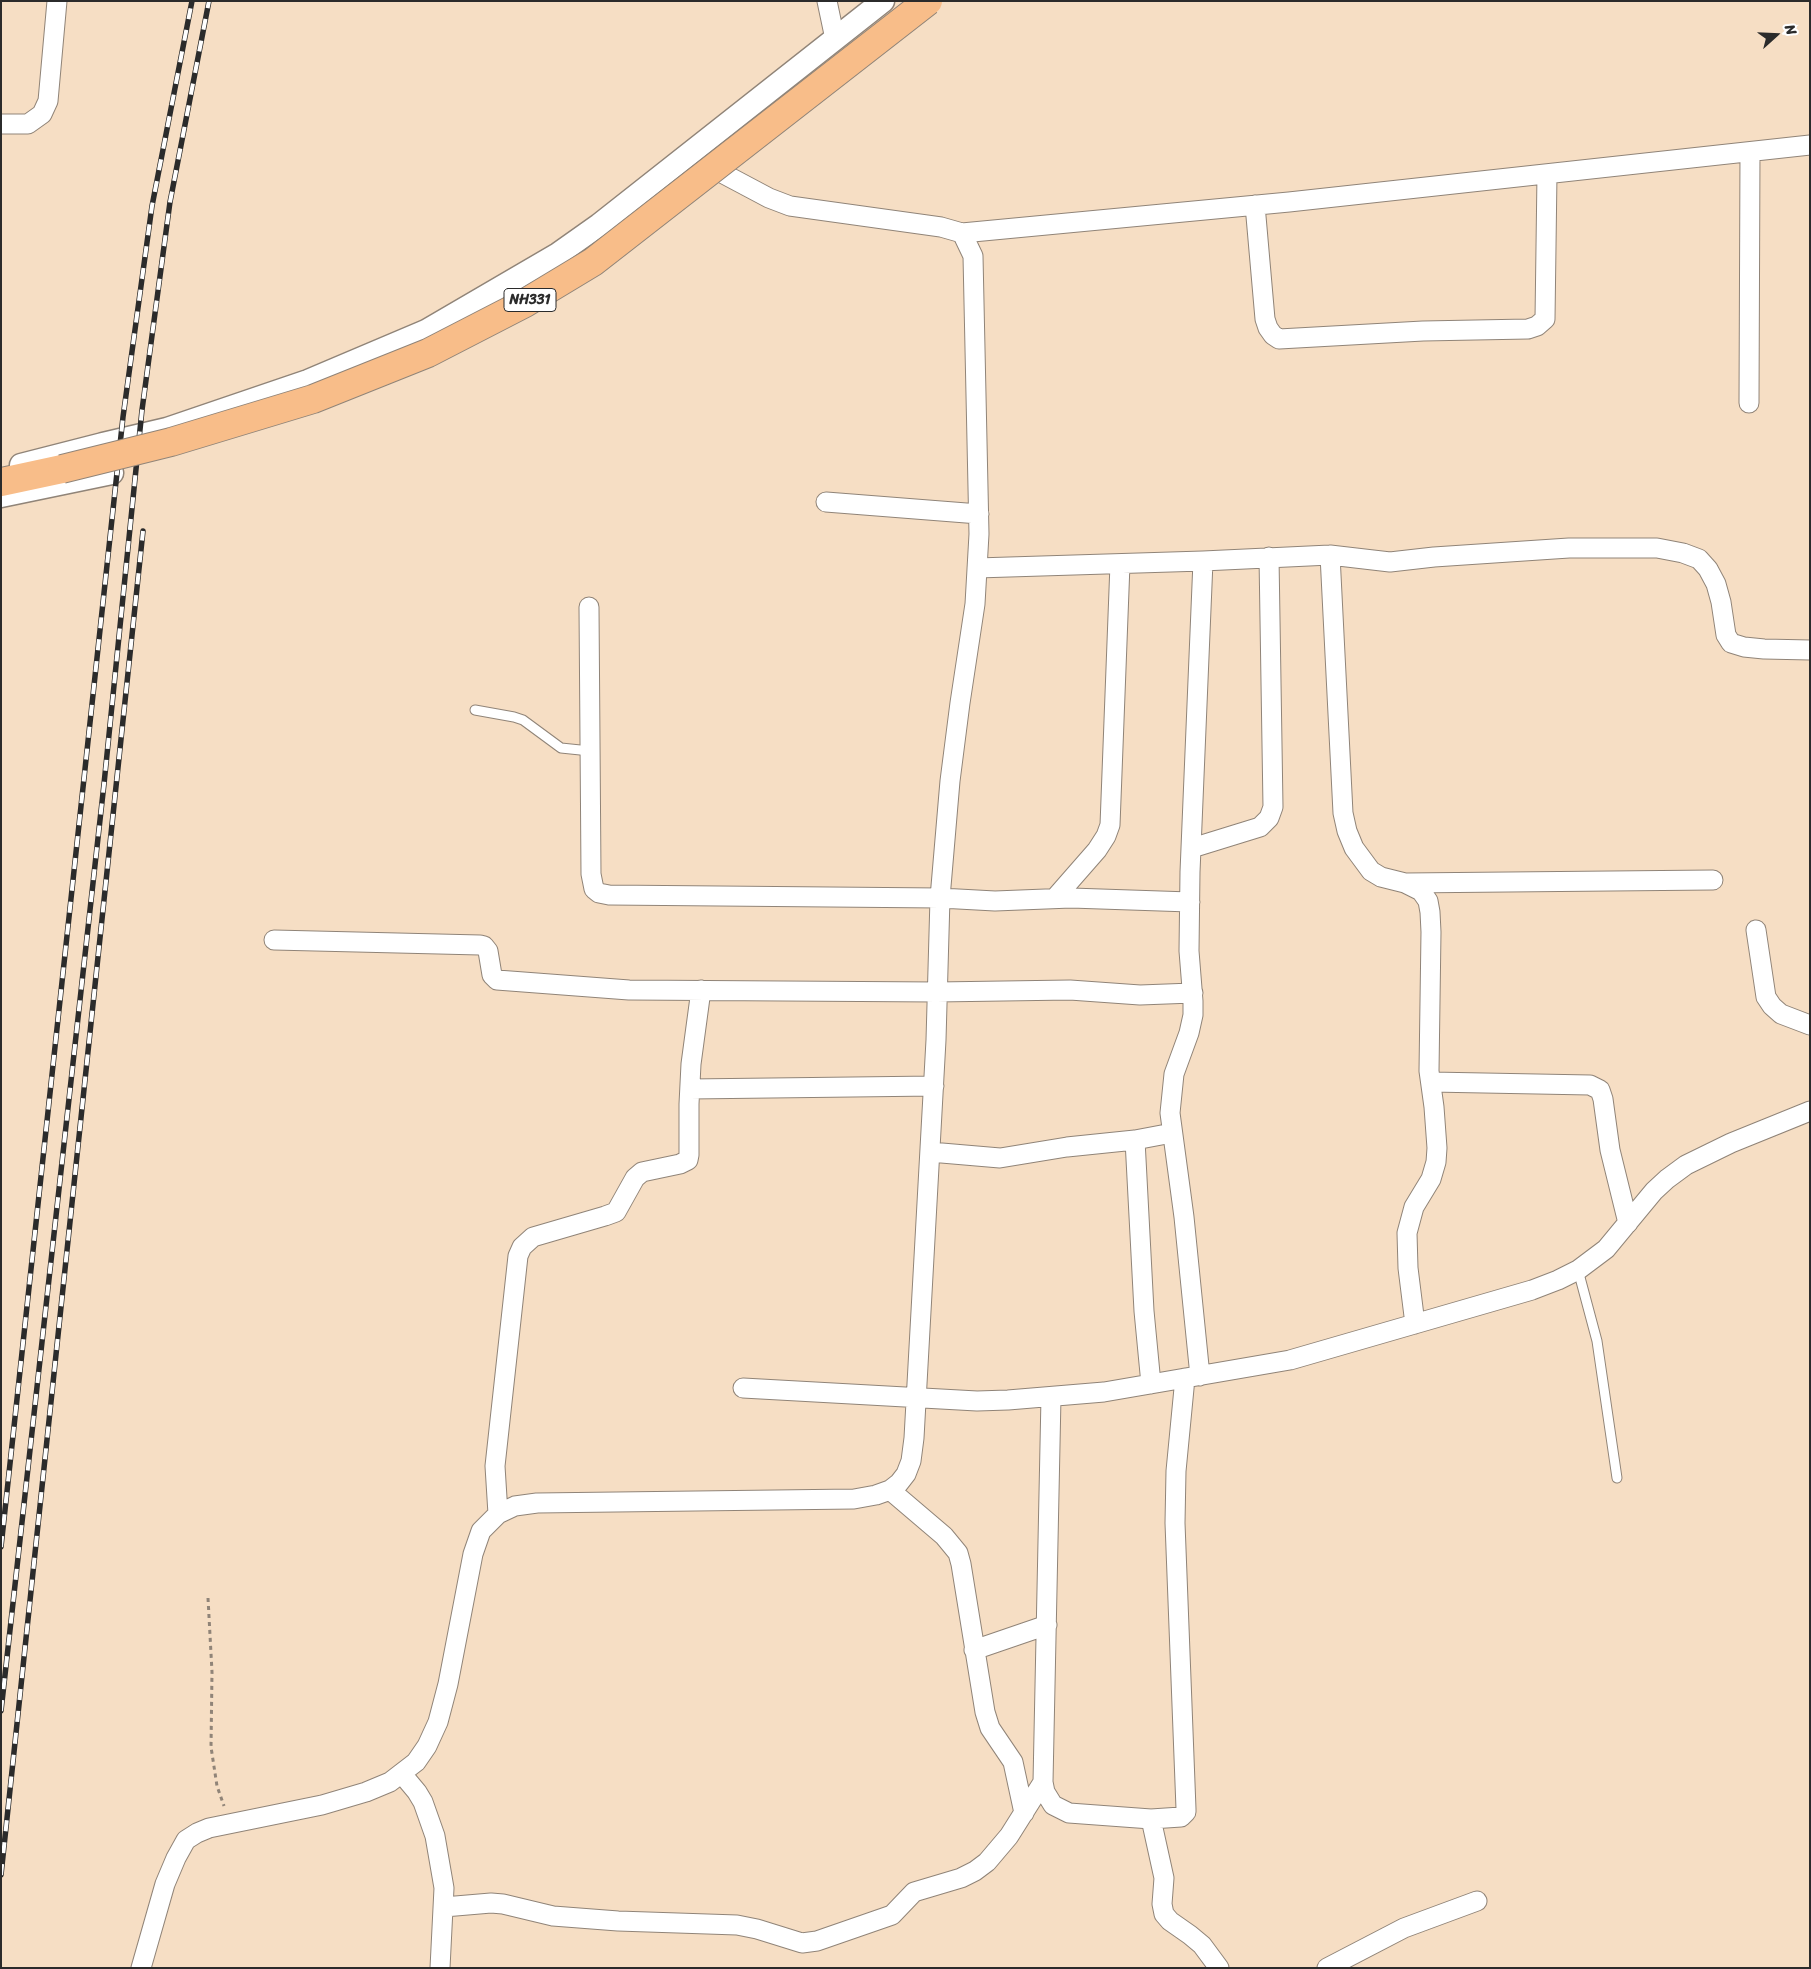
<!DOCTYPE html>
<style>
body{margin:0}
#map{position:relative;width:1811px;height:1969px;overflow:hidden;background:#f6dec4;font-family:Sriracha,sans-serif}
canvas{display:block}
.frame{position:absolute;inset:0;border:2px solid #2b2b2b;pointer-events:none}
.north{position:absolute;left:1751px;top:10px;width:50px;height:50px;-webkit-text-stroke:4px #fff;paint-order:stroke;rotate:70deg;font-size:14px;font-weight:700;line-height:20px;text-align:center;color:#2b2b2b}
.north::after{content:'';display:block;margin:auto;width:18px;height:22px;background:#2b2b2b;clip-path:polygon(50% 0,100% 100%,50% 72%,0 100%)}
</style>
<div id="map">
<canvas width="1811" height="1969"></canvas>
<div class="frame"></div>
<div class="north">N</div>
</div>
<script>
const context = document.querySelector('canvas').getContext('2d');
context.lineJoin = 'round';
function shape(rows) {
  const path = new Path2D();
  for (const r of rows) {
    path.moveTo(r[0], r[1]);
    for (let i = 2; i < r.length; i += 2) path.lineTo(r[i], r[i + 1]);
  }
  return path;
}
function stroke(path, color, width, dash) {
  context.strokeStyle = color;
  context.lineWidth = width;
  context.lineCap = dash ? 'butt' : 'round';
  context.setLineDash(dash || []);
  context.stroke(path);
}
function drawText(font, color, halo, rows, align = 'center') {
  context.font = font + ' Sriracha,sans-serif';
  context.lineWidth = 4;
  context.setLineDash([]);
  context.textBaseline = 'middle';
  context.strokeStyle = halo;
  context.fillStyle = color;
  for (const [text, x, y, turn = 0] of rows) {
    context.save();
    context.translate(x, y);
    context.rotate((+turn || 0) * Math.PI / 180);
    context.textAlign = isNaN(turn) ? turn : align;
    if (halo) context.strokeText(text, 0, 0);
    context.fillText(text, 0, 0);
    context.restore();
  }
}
const service = shape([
 [475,710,514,717,523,720,561,748,590,751],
 [1578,1270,1597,1341,1617,1478]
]);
const minor = shape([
 [827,1,835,39],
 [1,124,28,124,42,114,48,101,57,1],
 [1255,205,1265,319,1268,328,1273,335,1279,339,1423,331,1528,329,1537,326,1545,319,1547,174],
 [962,233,1289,202,1810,145],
 [1749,403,1750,152],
 [826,502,979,514],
 [1330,555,1343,813,1347,831,1354,848,1371,871,1381,877,1405,883,1421,891,1428,901,1430,912,1431,932,1429,1071,1434,1107,1437,1148,1436,1162,1431,1179,1414,1207,1407,1233,1408,1268,1415,1324],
 [977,568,1203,561,1330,555,1390,562,1434,557,1569,548,1657,548,1683,553,1699,559,1708,569,1716,584,1721,602,1726,635,1731,643,1744,647,1764,649,1810,650],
 [589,607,591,874,594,889,599,893,609,895,940,898,995,901,1071,898,1190,902],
 [1192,848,1260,827,1269,818,1273,807,1269,557],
 [1406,883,1713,880],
 [1055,898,1097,850,1106,836,1110,825,1120,564],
 [1756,930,1766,997,1772,1006,1781,1014,1810,1025],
 [274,940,480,945,484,946,488,951,492,975,497,980,629,990,937,992,1070,990,1140,995,1193,993],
 [1431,1082,1590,1085,1600,1090,1603,1099,1610,1150,1628,1223],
 [690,1089,934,1086],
 [1135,1140,1144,1311,1151,1384],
 [930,1152,1000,1158,1067,1147,1135,1140,1172,1133],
 [1200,1376,1184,1217,1170,1113,1174,1074,1189,1033,1193,1015,1193,1001,1189,951,1190,872,1203,561],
 [743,1388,977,1401,1008,1400,1104,1392,1290,1360,1532,1290,1558,1280,1578,1270,1606,1249,1654,1191,1667,1179,1686,1165,1731,1143,1810,1111],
 [1051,1397,1043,1782,1045,1792,1053,1805,1069,1813,1151,1819,1181,1817,1186,1812,1186,1809,1175,1523,1176,1471,1185,1378],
 [890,1490,944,1536,958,1553,961,1564,985,1712,990,1728,1013,1762,1024,1813],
 [498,1514,495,1466,518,1256,522,1247,533,1237,605,1216,616,1212,635,1178,642,1172,680,1164,688,1160,689,1155,689,1104,691,1064,701,990],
 [974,1650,1047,1625],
 [402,1774,417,1792,423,1802,435,1836,444,1888,440,1968],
 [1151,1819,1164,1878,1162,1904,1164,1914,1170,1921,1190,1935,1202,1945,1219,1968],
 [444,1907,491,1903,503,1904,553,1916,618,1921,737,1925,757,1929,802,1943,817,1941,892,1915,914,1892,961,1878,975,1871,987,1862,1009,1836,1043,1782],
 [141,1968,165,1884,176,1858,186,1840,197,1833,209,1828,322,1805,366,1792,390,1782,416,1762,427,1746,438,1722,448,1684,473,1554,481,1531,498,1514,515,1506,537,1503,854,1499,876,1495,890,1490,899,1483,906,1474,911,1461,914,1438,936,1040,940,898,950,781,960,703,975,604,979,534,973,256,962,233,941,227,790,206,769,198,720,172],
 [1327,1968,1404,1928,1477,1901]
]);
const tertiary = shape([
 [103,444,167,429,308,381,426,331,558,254,599,225,883,1],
 [1,496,112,473,103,444,21,465]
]);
const trunk = shape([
 [1,482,62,469]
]);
stroke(service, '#908478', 11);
stroke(minor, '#908478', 21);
stroke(tertiary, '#908478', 25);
stroke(trunk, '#908478', 30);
stroke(shape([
 [208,1598,212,1672,211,1747,217,1786,224,1806]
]), '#908478', 3, [4, 4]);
stroke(service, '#fff', 9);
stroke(minor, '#fff', 19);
stroke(tertiary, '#fff', 22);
stroke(trunk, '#f8bd89', 28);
const rail = shape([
 [1,1547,123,417,152,206,192,1],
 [1,1711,104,784,142,410,170,202,209,1],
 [1,1875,143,531]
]);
stroke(rail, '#2b2b2b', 5.5);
stroke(rail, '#fff', 4, [11]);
const trunkBridge = shape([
 [62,469,171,442,313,399,428,353,525,303,593,262,928,1]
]);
stroke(trunkBridge, '#908478', 30, []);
stroke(trunkBridge, '#f8bd89', 28);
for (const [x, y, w] of [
 [530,300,52]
]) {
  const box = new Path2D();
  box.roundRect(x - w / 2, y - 11.5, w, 23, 4);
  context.fillStyle = '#fff';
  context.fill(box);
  stroke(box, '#2b2b2b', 1);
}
drawText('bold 14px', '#2b2b2b', null, [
 ["NH331",530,300]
]);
</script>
